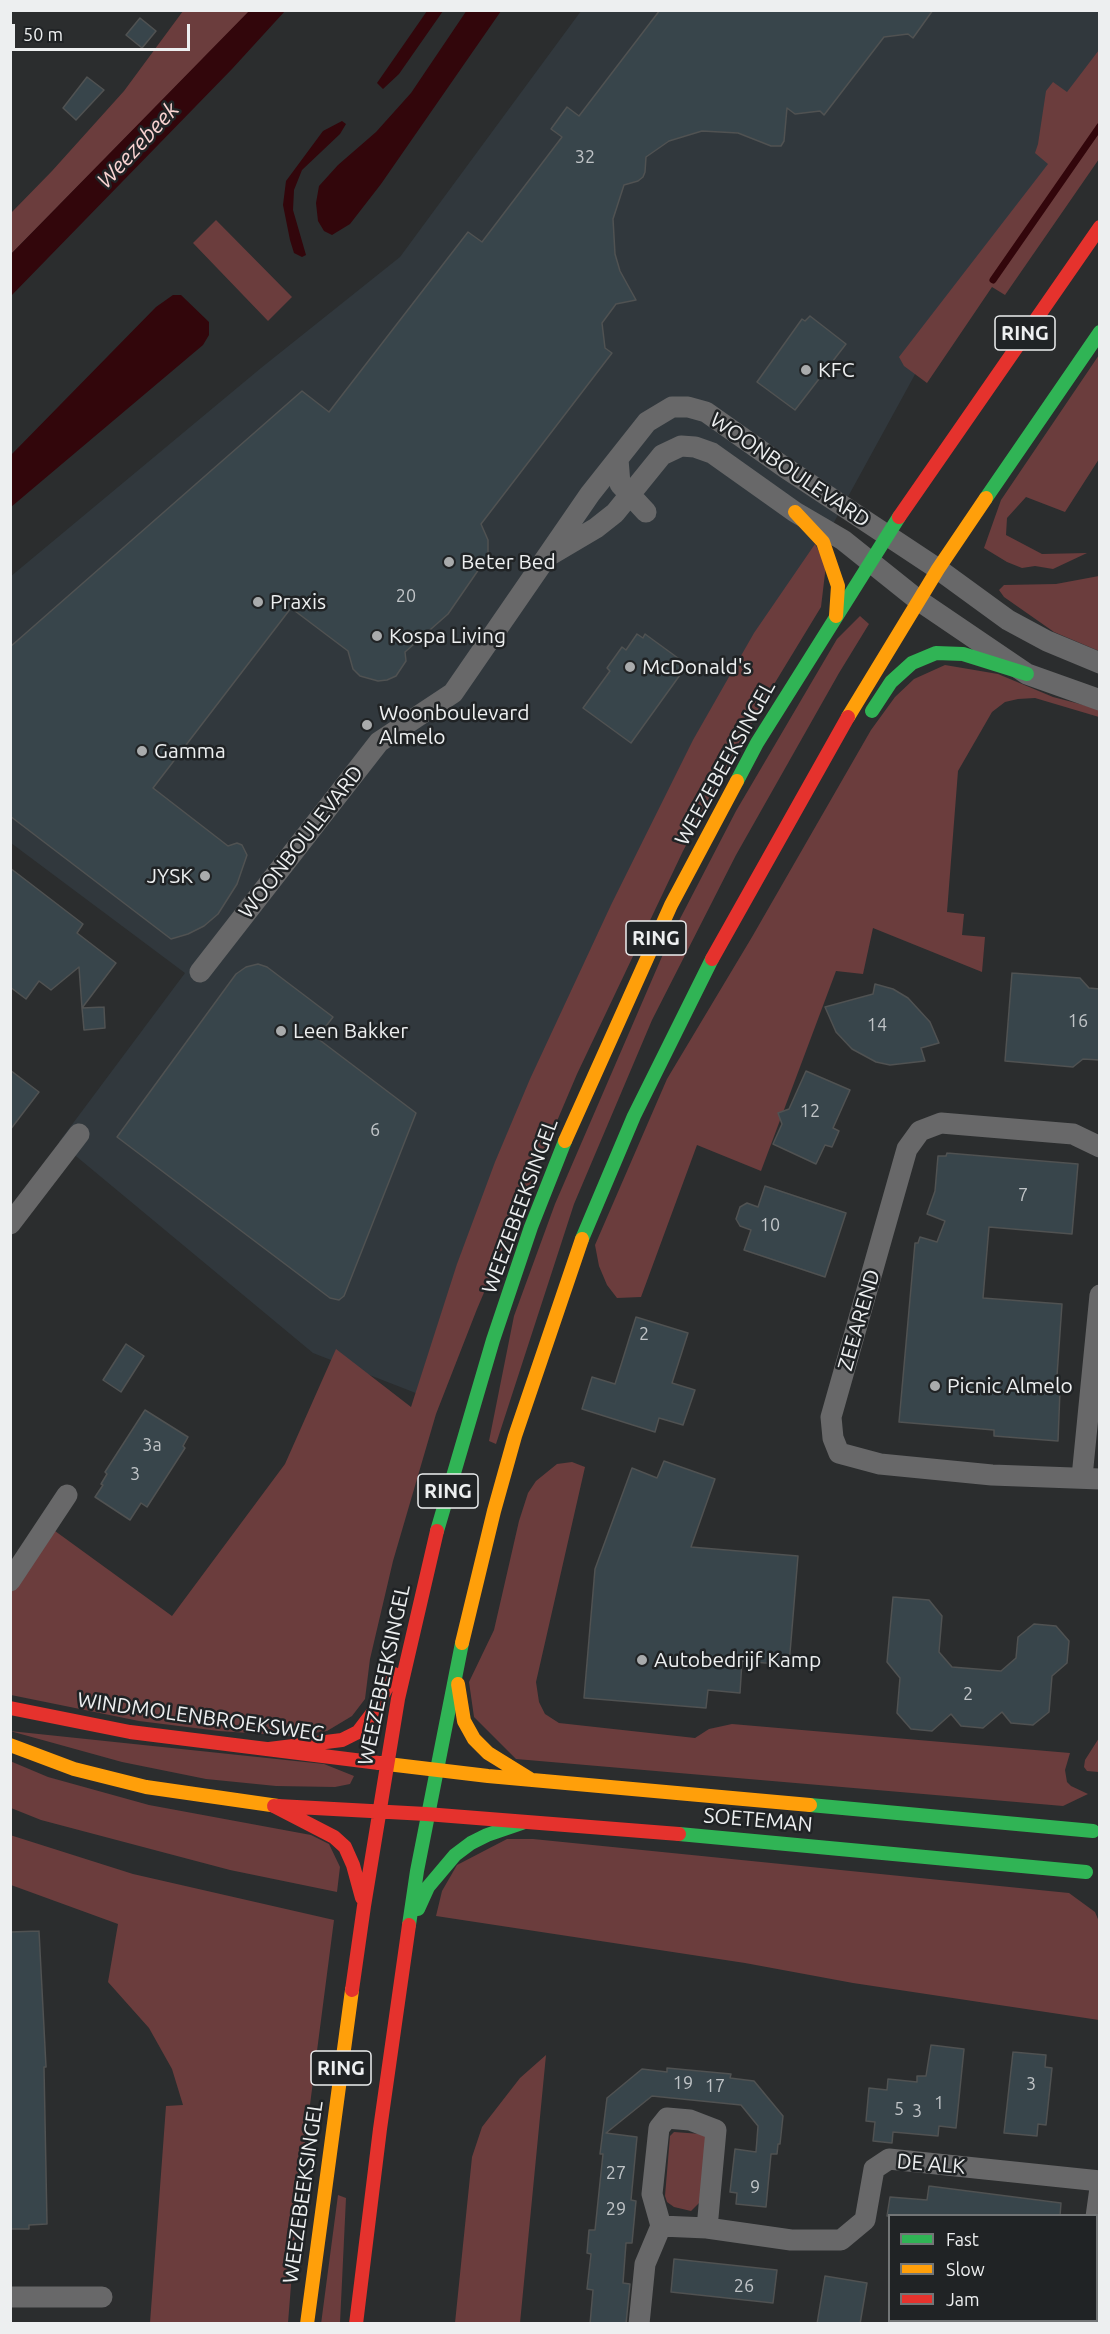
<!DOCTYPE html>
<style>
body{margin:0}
#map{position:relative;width:1110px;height:2334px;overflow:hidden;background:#2b2d2e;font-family:Ubuntu,sans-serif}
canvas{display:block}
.frame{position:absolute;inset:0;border:12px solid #edeff0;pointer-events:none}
.legend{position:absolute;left:888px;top:2214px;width:210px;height:108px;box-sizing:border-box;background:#202325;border:2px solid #727576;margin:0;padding:8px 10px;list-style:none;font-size:18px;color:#edeff0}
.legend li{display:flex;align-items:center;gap:12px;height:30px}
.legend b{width:30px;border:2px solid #727576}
.scale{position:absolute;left:12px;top:24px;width:178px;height:27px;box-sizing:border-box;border:3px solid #edeff0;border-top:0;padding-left:8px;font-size:18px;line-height:21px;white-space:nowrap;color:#edeff0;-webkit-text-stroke:4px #202325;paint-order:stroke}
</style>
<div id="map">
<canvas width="1110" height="2334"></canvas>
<div class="frame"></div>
<ul class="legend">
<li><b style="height:8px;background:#30b455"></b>Fast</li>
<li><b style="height:8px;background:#ff9f0a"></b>Slow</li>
<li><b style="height:8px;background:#e5322d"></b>Jam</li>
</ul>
<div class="scale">50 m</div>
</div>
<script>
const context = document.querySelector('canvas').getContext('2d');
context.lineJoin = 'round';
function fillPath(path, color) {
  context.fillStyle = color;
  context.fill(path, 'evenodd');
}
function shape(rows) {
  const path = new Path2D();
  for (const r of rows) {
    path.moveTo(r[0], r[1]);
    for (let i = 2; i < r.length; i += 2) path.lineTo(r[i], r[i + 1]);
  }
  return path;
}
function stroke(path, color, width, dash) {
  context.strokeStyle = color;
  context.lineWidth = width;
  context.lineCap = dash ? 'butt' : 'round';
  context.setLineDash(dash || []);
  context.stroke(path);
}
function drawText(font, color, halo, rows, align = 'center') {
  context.font = font + ' Ubuntu,sans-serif';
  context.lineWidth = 5;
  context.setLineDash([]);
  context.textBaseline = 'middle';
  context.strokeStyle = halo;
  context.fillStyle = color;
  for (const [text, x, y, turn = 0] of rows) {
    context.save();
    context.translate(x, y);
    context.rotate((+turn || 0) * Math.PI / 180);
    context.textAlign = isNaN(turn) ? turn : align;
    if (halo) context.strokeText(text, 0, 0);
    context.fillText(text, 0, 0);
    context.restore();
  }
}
fillPath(shape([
 [581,11,1099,11,1099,104,930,347,787,608,426,1397,313,1353,59,1142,185,973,11,843,10,577,261,368,400,257]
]), '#31383d');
fillPath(shape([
 [183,11,250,11,11,254,11,213,52,171,124,91],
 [1099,50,1099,159,1005,295,992,287,927,383,904,366,899,357,1048,164,1035,153,1038,144,1046,91,1053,82,1067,92],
 [216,220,292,297,268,321,193,243],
 [1099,355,1099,459,1065,512,1026,497,1007,518,1006,535,1042,554,1087,553,1053,569,1035,566,1022,568,1007,562,984,548,1001,500],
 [815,544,826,565,821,607,762,704,683,851,577,1074,477,1309,436,1414,393,1561,370,1659,365,1699,352,1716,327,1731,295,1736,219,1731,139,1721,11,1695,11,1572,44,1523,172,1616,285,1464,336,1349,411,1407,457,1264,495,1162,530,1079,611,905,693,740,754,633],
 [1099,576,1099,651,1054,632,1004,597,999,590,1004,585,1056,584],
 [860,616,869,624,839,673,736,855,652,1020,574,1204,496,1444,489,1441,514,1316,555,1204,670,938,736,811,837,639],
 [945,665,998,674,1053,697,1099,709,1099,717,1035,698,1018,699,1005,702,992,712,958,771,947,912,964,914,962,935,985,937,982,972,873,928,863,974,836,971,761,1171,697,1145,641,1297,617,1298,607,1285,599,1266,595,1245,667,1079,752,937,871,730,895,697,914,679],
 [572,1462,585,1467,536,1682,539,1702,545,1714,559,1723,695,1738,709,1729,732,1724,1070,1753,1065,1770,1067,1782,1071,1786,1088,1794,1063,1806,516,1759,474,1717,469,1682,494,1630,519,1521,528,1493,536,1481,557,1464],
 [10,1731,324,1764,354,1776,350,1784,335,1787,276,1786,206,1779,122,1762],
 [1099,1738,1099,1772,1087,1771,1084,1767,1085,1760],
 [10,1761,48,1777,149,1805,311,1835,329,1844,340,1867,337,1892,230,1870,41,1820,11,1808],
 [10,1835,133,1874,334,1920,298,2197,288,2323,150,2323,166,2106,183,2105,172,2069,149,2028,108,1982,118,1924,11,1885],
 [507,1839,533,1839,1069,1893,1095,1912,1100,1924,1099,2020,853,1983,745,1963,436,1916,442,1891,457,1865],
 [546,2055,520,2323,455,2323,472,2157,482,2127,520,2078],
 [674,2132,701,2134,707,2137,701,2201,691,2211,674,2207,667,2202,665,2196,670,2136],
 [338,2195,346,2198,340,2323,321,2324]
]), '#6b3d3d');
fillPath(shape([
 [250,10,285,11,232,69,11,296,11,254],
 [467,10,501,11,381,184,350,224,332,235,324,231,318,221,316,203,319,186,338,165,376,132,411,93],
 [427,11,443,11,399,74,383,89,377,83],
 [342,121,346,124,340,134,302,170,294,190,293,210,306,255,302,257,294,253,290,240,283,205,286,181,323,131],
 [173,295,181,295,209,322,209,335,203,345,11,507,11,455,156,307]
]), '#32060b');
stroke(shape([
 [993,280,1100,126]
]), '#32060b', 7);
const building = shape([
 [660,10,933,10,913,38,908,34,884,37,824,115,820,111,795,114,787,108,784,141,781,146,771,146,738,133,702,131,669,141,646,157,645,172,643,177,638,181,624,185,613,219,615,254,620,271,636,300,616,304,602,323,605,348,612,353,481,524,488,540,488,556,448,614,405,652,406,661,396,676,387,680,378,681,360,676,353,669,348,651,291,608,153,788,228,846,237,843,242,845,247,855,237,884,218,914,204,926,188,934,171,939,10,816,10,647,302,391,329,412,468,232,482,242,562,137,551,129,567,107,579,116,660,10],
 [140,18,156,31,142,48,126,35,140,18],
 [87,77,104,90,76,120,63,108,87,77],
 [810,316,846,344,795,410,757,382,802,319,805,321,810,316],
 [637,634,643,638,645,634,682,661,679,665,685,668,631,743,583,708,610,671,607,668,622,647,626,650,637,634],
 [10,868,83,924,77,933,116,963,82,1008,79,967,51,990,39,981,26,999,10,987,10,868],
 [258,964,267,967,333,1017,317,1038,416,1113,344,1296,339,1300,330,1298,117,1137,236,974,246,967,258,964],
 [1012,973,1080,978,1089,988,1100,989,1100,1060,1083,1059,1073,1067,1005,1061,1012,973],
 [875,984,893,989,908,998,930,1022,939,1043,921,1048,925,1061,890,1065,876,1062,852,1049,836,1032,825,1007,873,994,875,984],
 [104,1007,105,1028,84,1030,82,1008,104,1007],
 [10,1070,39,1092,10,1130,10,1070],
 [806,1071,850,1090,833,1128,839,1131,832,1147,825,1145,816,1164,773,1144,782,1124,778,1113,789,1109,806,1071],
 [947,1153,1078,1164,1072,1234,989,1227,983,1298,1062,1304,1056,1390,1060,1390,1058,1441,994,1436,994,1430,899,1422,915,1243,918,1243,920,1237,937,1242,945,1221,927,1214,935,1191,938,1156,946,1156,947,1153],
 [765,1186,846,1213,825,1277,744,1250,751,1230,740,1226,736,1219,740,1207,747,1203,758,1207,765,1186],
 [636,1317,688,1333,672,1383,695,1390,683,1425,659,1418,655,1432,582,1409,592,1377,615,1384,636,1317],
 [126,1344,144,1356,121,1392,103,1380,126,1344],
 [145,1410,188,1437,183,1446,185,1448,147,1507,141,1503,130,1520,95,1497,103,1485,101,1484,107,1474,105,1472,145,1410],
 [664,1461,715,1479,691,1547,798,1556,789,1665,742,1661,740,1693,708,1690,706,1708,584,1698,595,1569,632,1468,657,1478,664,1461],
 [893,1597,929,1600,942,1616,939,1652,952,1667,1001,1671,1016,1658,1018,1637,1034,1624,1056,1626,1069,1641,1067,1663,1052,1676,1049,1712,1033,1725,1011,1723,1002,1712,983,1728,961,1726,951,1714,932,1731,911,1729,897,1713,900,1678,887,1662,893,1597],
 [39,1931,46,2067,44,2067,47,2224,29,2225,29,2229,10,2229,10,1932,39,1931],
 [931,2045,964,2049,956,2128,939,2126,938,2136,893,2132,892,2143,873,2141,875,2122,866,2121,869,2088,887,2090,888,2079,917,2082,917,2076,926,2076,931,2045],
 [1013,2052,1046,2055,1045,2067,1052,2068,1046,2125,1038,2124,1037,2136,1004,2133,1013,2052],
 [667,2068,731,2074,730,2078,754,2081,783,2116,780,2144,778,2144,777,2154,771,2154,766,2207,736,2204,737,2193,730,2192,735,2149,756,2152,758,2126,741,2105,652,2096,606,2133,637,2137,631,2200,636,2201,632,2243,626,2243,623,2283,630,2284,626,2324,590,2324,593,2290,587,2289,591,2254,587,2253,589,2230,595,2230,603,2154,600,2154,607,2098,642,2069,667,2072,667,2068],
 [929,2186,1061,2203,1060,2216,887,2216,890,2197,927,2200,929,2186],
 [674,2259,777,2270,773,2303,671,2292,674,2259],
 [825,2276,867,2283,860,2324,817,2324,825,2276]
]);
fillPath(building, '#38454b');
stroke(building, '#505252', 1.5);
stroke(shape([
 [618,459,620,484,646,512],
 [552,554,596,528,615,513,662,455,681,446,695,447,712,453,795,512,843,540,918,600,1027,674,1100,700],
 [200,972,379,742,453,693,590,494,647,422,672,407,688,407,706,412,784,467,938,569,1008,620,1047,641,1100,663],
 [1100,1147,1073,1134,941,1123,920,1131,907,1149,831,1417,833,1438,839,1453,880,1464,992,1475,1100,1479],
 [10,1224,79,1134],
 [1082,1477,1100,1295],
 [10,1581,67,1495],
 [1096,2217,1100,2188],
 [707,2228,791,2240,841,2240,865,2220,874,2169,889,2159,1100,2181],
 [10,2297,102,2297],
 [1090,2320,1100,2322],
 [639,2324,645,2264,661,2226,652,2194,659,2128,667,2118,690,2120,716,2130,707,2228,661,2226]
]), '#686869', 21);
stroke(shape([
 [986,498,1100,332],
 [872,711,891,682,912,663,936,653,963,654,1027,674],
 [737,781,757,743,899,517],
 [582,1239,634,1116,712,959],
 [437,1531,493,1340,531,1227,565,1141],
 [810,1805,1093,1831],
 [679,1834,1086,1872],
 [418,1909,428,1887,455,1855,471,1843,487,1835,525,1822],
 [409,1925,417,1871,462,1643]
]), '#30b455', 14);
stroke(shape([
 [795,512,823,542,838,586,836,616],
 [848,717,938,569,986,498],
 [565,1141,671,905,737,781],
 [462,1643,494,1511,515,1436,582,1239],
 [458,1684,464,1721,474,1739,488,1753,530,1779],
 [10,1745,74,1769,146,1787,278,1806],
 [379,1763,488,1776,810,1805],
 [307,2324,352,1990]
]), '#ff9f0a', 14);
stroke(shape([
 [899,517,1100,227],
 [712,959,848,717],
 [10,1708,130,1732,379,1763],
 [269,1749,342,1740,358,1732,374,1711,394,1674],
 [274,1806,334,1837,345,1847,353,1865,362,1898],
 [278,1806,426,1814,679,1834],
 [352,1990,364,1906,398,1699,437,1531],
 [356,2324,380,2129,409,1925]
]), '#e5322d', 14);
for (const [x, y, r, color] of [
 [806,370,6,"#a9abac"],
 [449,562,6,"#a9abac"],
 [258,602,6,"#a9abac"],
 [377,636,6,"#a9abac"],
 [630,667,6,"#a9abac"],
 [367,725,6,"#a9abac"],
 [142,751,6,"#a9abac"],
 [205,876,6,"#a9abac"],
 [281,1031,6,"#a9abac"],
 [935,1386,6,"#a9abac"],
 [642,1660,6,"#a9abac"]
]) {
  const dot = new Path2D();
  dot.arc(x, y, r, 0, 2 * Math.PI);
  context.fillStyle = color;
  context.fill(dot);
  stroke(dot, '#202325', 2);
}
drawText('18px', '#c0c4c7', null, [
 ["32",585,157],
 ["20",406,596],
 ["16",1078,1021],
 ["14",877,1025],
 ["12",810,1111],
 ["6",375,1130],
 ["7",1023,1195],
 ["10",770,1225],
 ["2",644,1334],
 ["3a",152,1445],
 ["3",135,1474],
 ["2",968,1694],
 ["19",683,2083],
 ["3",1031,2084],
 ["17",715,2086],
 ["1",939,2103],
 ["5",899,2109],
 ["3",917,2111],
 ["27",616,2173],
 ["9",755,2187],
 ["29",616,2209],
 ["26",744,2286]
]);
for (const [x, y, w] of [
 [1025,333,60],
 [656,938,60],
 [448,1491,60],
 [341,2068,60]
]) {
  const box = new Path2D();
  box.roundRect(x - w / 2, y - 17, w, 34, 4.5);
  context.fillStyle = '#202325';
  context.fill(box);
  stroke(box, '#edeff0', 1.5);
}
drawText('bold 20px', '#edeff0', null, [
 ["RING",1025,333],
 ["RING",656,938],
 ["RING",448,1491],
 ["RING",341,2068]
]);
drawText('21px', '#edeff0', '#202325', [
 ["KFC",818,370],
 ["Beter Bed",461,562],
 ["Praxis",270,602],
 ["Kospa Living",389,636],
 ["McDonald's",642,667],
 ["Woonboulevard",379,713],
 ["Almelo",379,737],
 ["Gamma",154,751],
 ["JYSK",193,876,"right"],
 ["Leen Bakker",293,1031],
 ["Picnic Almelo",947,1386],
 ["Autobedrijf Kamp",654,1660]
], 'left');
drawText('21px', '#edeff0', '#202325', [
 ["WOONBOULEVARD",790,470,34],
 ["WEEZEBEEKSINGEL",725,763,-61],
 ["WOONBOULEVARD",301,842,-52],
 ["WEEZEBEEKSINGEL",520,1206,-70],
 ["ZEEAREND",859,1320,-74],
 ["WEEZEBEEKSINGEL",384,1675,-78],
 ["WINDMOLENBROEKSWEG",201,1717,8],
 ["SOETEMAN",758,1820,5],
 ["DE ALK",931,2164,5],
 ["WEEZEBEEKSINGEL",303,2192,-82]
]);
drawText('italic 22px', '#fad4d2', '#202325', [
 ["Weezebeek",138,145,-47]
]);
</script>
